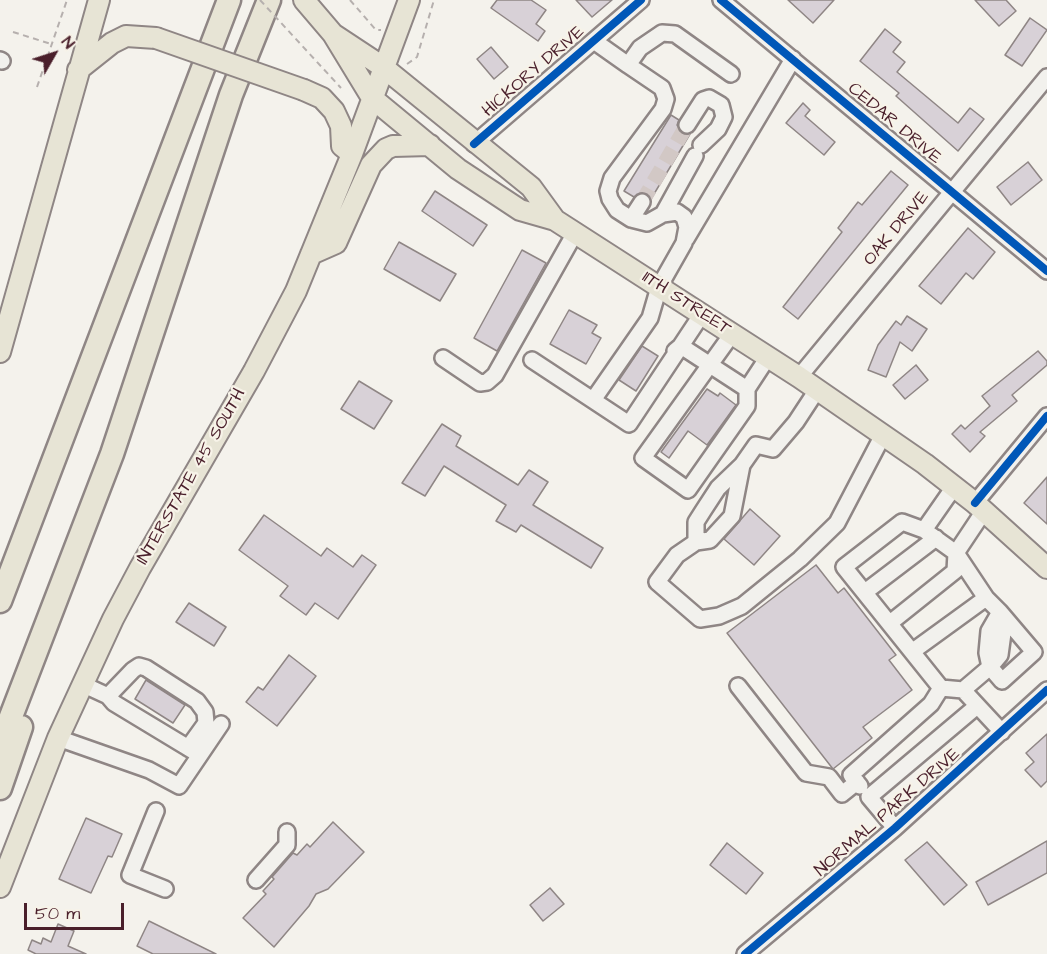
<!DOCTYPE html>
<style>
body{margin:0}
#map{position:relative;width:1047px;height:954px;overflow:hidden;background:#f4f2ec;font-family:"Architects Daughter",sans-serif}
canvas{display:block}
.north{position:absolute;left:24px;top:24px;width:60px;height:60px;-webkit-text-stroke:4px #f7f3e8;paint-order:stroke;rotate:51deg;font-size:16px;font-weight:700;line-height:24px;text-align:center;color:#4a1f2b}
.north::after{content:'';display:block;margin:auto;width:21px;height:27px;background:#4a1f2b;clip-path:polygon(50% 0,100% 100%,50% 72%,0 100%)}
.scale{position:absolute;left:24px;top:903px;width:100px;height:27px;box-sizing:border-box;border:3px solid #4a1f2b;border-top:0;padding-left:8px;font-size:18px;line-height:21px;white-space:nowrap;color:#4a1f2b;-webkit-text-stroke:4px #f7f3e8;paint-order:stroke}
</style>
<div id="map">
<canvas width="1047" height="954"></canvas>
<div class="north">N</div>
<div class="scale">50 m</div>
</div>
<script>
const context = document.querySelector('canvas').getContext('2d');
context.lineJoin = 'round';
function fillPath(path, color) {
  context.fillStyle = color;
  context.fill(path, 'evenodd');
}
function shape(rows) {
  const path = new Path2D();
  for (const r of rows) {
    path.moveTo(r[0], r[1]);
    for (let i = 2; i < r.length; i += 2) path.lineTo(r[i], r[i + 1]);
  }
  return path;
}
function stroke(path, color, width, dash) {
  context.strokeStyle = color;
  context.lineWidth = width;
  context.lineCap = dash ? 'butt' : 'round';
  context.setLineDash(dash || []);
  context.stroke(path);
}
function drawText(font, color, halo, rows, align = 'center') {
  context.font = font + ' "Architects Daughter",sans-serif';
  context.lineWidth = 4.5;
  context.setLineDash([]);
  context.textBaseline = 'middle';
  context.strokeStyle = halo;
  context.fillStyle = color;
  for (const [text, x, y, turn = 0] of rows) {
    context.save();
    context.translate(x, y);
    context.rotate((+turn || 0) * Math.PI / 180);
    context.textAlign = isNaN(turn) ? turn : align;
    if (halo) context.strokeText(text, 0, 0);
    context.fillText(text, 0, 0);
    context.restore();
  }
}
const building = shape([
 [497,0,531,0,546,10,536,24,545,31,538,41,491,8,497,0],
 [576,0,612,0,592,17,576,0],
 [788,0,834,0,813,23,788,0],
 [975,0,1006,0,1016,11,999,26,975,0],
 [1030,18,1047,30,1022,66,1005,55,1030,18],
 [885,29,901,42,893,52,905,62,897,72,958,123,970,108,984,119,958,151,896,96,899,93,860,61,885,29],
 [491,47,508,67,494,79,477,59,491,47],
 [803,103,810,110,805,116,835,142,824,155,786,123,803,103],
 [671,115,679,120,677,125,681,133,690,134,651,199,643,192,634,197,624,191,671,115],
 [1028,162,1042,180,1011,205,997,187,1028,162],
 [891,171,908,185,798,319,783,307,842,232,838,228,858,202,862,205,891,171],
 [435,191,487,225,473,246,422,211,435,191],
 [968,228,995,252,973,279,966,273,941,304,919,286,968,228],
 [399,242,456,274,440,301,384,269,399,242],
 [522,250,546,263,497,351,474,338,522,250],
 [569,310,597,325,592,333,601,338,586,364,550,344,569,310],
 [907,316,927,329,912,351,900,342,886,377,868,370,878,345,896,321,901,325,907,316],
 [642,346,658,356,636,391,619,380,642,346],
 [1038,351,1047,361,1047,365,1012,395,1017,401,980,432,985,436,970,452,952,434,961,425,965,429,990,406,982,396,1038,351],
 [916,365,928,380,905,399,893,385,916,365],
 [359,381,392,401,374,429,341,409,359,381],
 [707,389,718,396,720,393,736,405,707,445,688,431,669,458,661,452,707,389],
 [442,424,461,436,456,446,518,485,529,470,548,482,533,505,603,548,591,568,521,525,516,532,496,521,506,505,444,466,425,496,402,483,442,424],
 [1047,477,1047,524,1024,503,1047,477],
 [750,509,780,536,754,565,724,539,750,509],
 [264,515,321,556,327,548,353,567,362,555,376,565,338,619,315,603,306,615,280,596,288,586,239,550,264,515],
 [816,565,838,593,844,588,896,655,889,660,912,690,863,727,872,738,833,769,727,633,816,565],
 [189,603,226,627,214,646,176,622,189,603],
 [289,655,316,676,277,726,246,702,258,687,263,690,289,655],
 [146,680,185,705,173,723,135,699,146,680],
 [1047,734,1047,781,1041,787,1025,770,1034,762,1026,753,1047,734],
 [86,818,122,834,112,857,108,856,91,893,59,879,86,818],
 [333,822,364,852,328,889,316,894,309,906,274,947,243,918,266,894,263,891,274,879,272,877,293,853,297,855,307,844,310,847,333,822],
 [1047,841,1047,873,988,905,976,882,1047,841],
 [927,842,967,885,944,905,905,860,927,842],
 [727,843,763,873,746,894,710,865,727,843],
 [550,888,564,904,543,921,530,905,550,888],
 [149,921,216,954,153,954,137,946,149,921],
 [58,924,74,931,68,946,86,954,36,954,28,950,32,940,41,944,43,938,51,942,58,924]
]);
fillPath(building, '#d8d1d7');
stroke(building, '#8f8685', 1.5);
stroke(shape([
 [642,202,687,125]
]), '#d2c8c5', 15, [15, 8]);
const minor = shape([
 [721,0,1047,271],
 [594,41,628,65,640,48,662,33,675,34,731,74],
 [0,60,2,61],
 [687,125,703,100,709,98,721,105,724,117,718,129,701,145],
 [474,144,641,0],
 [663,214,695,156],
 [631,219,642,202],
 [686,239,793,59],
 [732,334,643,458,688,490,747,406,747,389,768,357],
 [675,351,681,346,747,389],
 [443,358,480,383,487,382,495,375,575,233],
 [532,360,629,424,702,314],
 [799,377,1047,77],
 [817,390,796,422,773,449,756,445,742,465,732,516,710,540,696,542,677,555,657,582,700,619,719,616,742,606,800,559,837,523,883,435],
 [593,400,650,318,659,287,684,243,687,227,684,217,677,212,663,214,647,223,631,219,617,210,610,199,608,191,612,178,663,109,666,99,662,88,628,65],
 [954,487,924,530,956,553,984,511],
 [975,503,1047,416],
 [924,530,902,522,844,567,941,688,963,690,1002,732],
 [696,542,696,522,703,511,718,488,742,465],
 [956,553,986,598,1000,612,1003,633,1000,655,990,667,987,653,989,631,1000,612,1034,652,1002,681,990,667,963,690],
 [865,592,936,538],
 [890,623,955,571,956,553],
 [913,651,986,598],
 [82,684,108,696,114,703,195,752],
 [738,686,806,773,829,777,842,794,857,782],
 [108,696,133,670,139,666,146,668,197,701,205,712,206,723,188,748],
 [58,738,149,770,179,786,221,724],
 [860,786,851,775,931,704,941,688],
 [156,811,130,875,165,889],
 [895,828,869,797,977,706],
 [256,880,287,845,287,832],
 [745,954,895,828,1047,690]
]);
const major = shape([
 [304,0,333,34,372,98,458,169,520,210,555,220],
 [333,34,383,67,531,187,555,220,799,377,925,464,975,503,1047,568],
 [78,70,112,43,126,36,156,38],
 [304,90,322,98,334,111,341,126,342,146,352,154],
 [311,254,336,243,371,165,386,149,393,146,430,145],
 [0,352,99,0],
 [0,887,58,738,113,619,140,568,254,371,296,291,352,154,409,0]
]);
const highway = shape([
 [0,601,229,0],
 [0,745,112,454,231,95,269,0],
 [0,788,21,727]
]);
stroke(minor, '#8f8685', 20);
stroke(major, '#8f8685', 24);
stroke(highway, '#8f8685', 27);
stroke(shape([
 [350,0,376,30,381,30],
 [13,32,51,44],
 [407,64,417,57,434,0],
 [37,87,67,0]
]), '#b6b0ae', 2, [6, 4.5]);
stroke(minor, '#f2f1ed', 15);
stroke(major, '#e7e4d5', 20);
stroke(highway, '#e7e4d5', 22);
const majorBridge = shape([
 [156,38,304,90]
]);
stroke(majorBridge, '#8f8685', 24, []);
stroke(shape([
 [260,0,341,88]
]), '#b6b0ae', 2, [6, 4.5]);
stroke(majorBridge, '#e7e4d5', 20);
stroke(shape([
 [721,0,1047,271],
 [474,144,641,0],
 [975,503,1047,416],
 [745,954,895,828,1047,690]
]), '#0057b8', 8);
drawText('18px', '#4a1f2b', '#f7f3e8', [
 ["HICKORY DRIVE",534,72,-41],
 ["CEDAR DRIVE",894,124,40],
 ["OAK DRIVE",897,229,-50],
 ["11TH STREET",686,304,33],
 ["INTERSTATE 45 SOUTH",192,477,-60],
 ["NORMAL PARK DRIVE",888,813,-41]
]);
</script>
